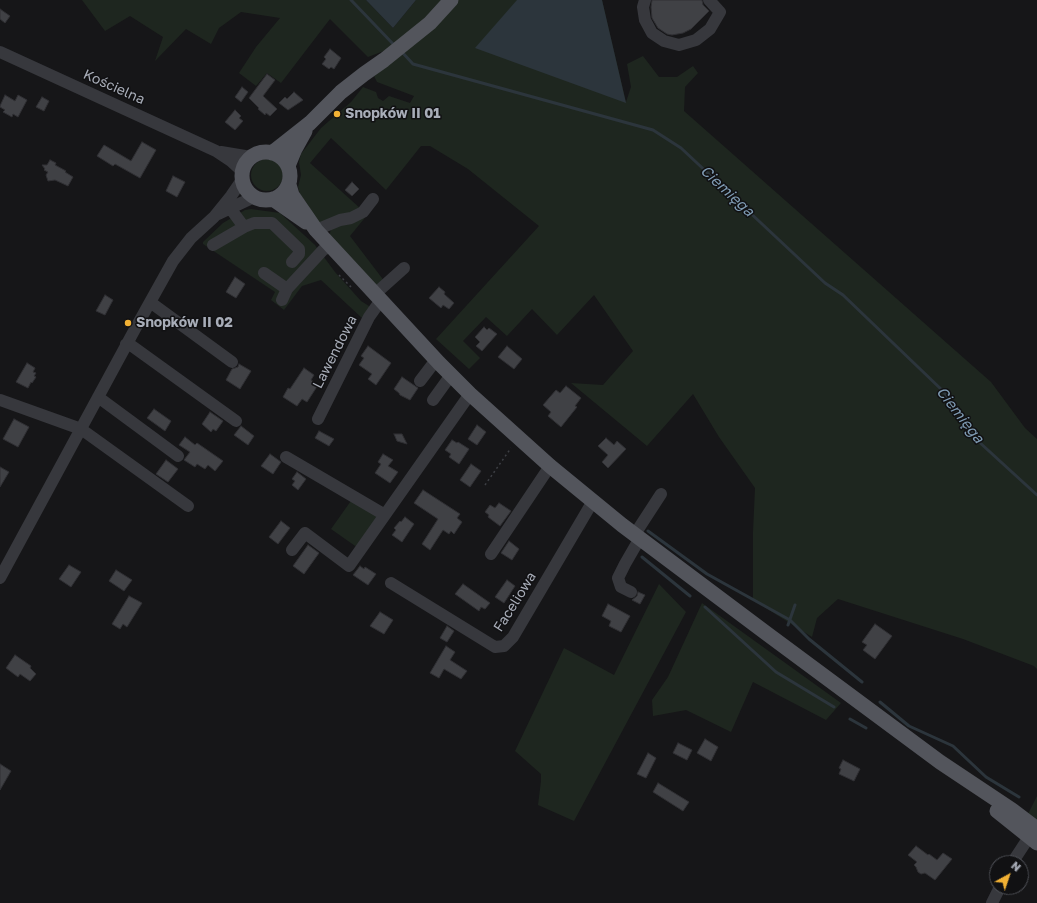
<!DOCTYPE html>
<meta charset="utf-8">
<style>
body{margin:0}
#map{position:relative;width:1037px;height:903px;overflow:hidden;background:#161618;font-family:"Golos Text",sans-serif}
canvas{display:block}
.north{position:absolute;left:989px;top:855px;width:40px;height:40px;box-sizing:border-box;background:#111113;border:1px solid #4d4f55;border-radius:50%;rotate:40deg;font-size:11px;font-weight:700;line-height:16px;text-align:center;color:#a8adb8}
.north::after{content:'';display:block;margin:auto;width:14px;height:18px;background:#f2b134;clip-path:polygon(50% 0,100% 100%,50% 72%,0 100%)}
</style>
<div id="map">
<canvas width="1037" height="903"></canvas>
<div class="north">N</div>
</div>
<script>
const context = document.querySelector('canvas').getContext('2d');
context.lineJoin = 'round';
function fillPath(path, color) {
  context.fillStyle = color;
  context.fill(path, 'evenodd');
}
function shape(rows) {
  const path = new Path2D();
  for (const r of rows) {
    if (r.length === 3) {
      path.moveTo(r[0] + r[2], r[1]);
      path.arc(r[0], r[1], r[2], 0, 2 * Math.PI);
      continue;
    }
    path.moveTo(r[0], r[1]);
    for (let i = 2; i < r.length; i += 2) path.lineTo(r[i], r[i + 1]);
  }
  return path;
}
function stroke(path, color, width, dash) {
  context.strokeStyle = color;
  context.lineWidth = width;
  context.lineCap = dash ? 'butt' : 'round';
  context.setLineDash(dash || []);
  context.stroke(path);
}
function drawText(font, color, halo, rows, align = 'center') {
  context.font = font + ' "Golos Text",sans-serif';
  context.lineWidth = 3;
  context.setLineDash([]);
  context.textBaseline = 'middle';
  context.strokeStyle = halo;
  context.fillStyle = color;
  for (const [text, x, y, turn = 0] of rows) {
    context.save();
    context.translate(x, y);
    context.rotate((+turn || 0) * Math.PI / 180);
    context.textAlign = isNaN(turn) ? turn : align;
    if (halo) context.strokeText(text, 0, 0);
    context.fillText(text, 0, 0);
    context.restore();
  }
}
fillPath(shape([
 [82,0,366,0,393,28,416,0,602,0,626,102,631,87,627,64,643,56,659,77,677,77,693,66,698,73,685,87,684,111,991,382,1025,428,1037,439,1037,669,1034,666,963,639,838,599,817,618,812,637,753,600,753,532,755,488,719,437,693,394,647,446,571,383,603,385,633,351,594,295,557,335,532,309,507,336,486,317,463,341,480,358,469,369,436,339,539,226,468,169,430,146,421,146,386,190,331,138,310,163,361,209,317,224,308,205,300,194,298,187,301,175,299,162,301,154,321,128,351,102,363,87,376,92,378,98,383,101,389,96,410,103,414,96,377,82,374,76,418,42,389,49,368,57,330,19,281,83,267,73,256,86,239,73,256,47,280,18,241,12,219,28,211,44,186,29,155,61,163,37,130,16,105,31],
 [267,175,16],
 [251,209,280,213,315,245,335,272,361,301,369,306,370,309,363,319,321,280,302,286,284,310,271,300,275,292,203,244,203,242,223,223,245,210],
 [368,214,350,236,385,282,379,287,329,240,331,227],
 [353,498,381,516,358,548,331,529],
 [659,584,686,612,574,821,538,805,541,781,541,774,515,751,564,648,614,675],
 [702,603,841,703,826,720,753,682,731,732,686,710,653,716,652,700,668,677],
 [1037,796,1037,821,1028,814]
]), '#1e261f');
fillPath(shape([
 [366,0,416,0,393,28],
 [517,0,602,0,626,103,475,48]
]), '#2c353c');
stroke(shape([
 [351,0,395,46],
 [401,51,413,64,653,130,681,148,825,283,843,295,943,391,978,441,1037,495],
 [648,531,707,574,790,620,809,639,862,682],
 [642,557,690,596],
 [705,607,776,672,834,707],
 [788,625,795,605],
 [880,702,909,726,953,746,986,777,1019,797],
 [850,719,866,728]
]), '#2c353c', 3);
const building = shape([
 [652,0,702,0,703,5,709,11,691,29,683,33,672,35,667,34,658,28,652,18,651,7,652,0],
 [0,9,10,16,5,23,0,19,0,9],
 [330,49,341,58,334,69,331,67,329,69,322,64,326,59,324,57,330,49],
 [267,74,275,80,263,96,277,109,270,116,266,113,265,115,258,109,259,108,249,98,267,74],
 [242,87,248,92,241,102,235,97,242,87],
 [294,92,303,100,288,110,279,103,285,97,287,99,294,92],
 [5,95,15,101,18,95,27,100,18,117,13,114,12,117,3,112,5,110,0,107,0,106,5,95],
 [42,97,49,101,44,111,36,107,42,97],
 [235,110,241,116,239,118,243,121,235,130,225,122,235,110],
 [142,142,156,150,140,178,115,164,113,166,97,156,104,145,131,161,142,142],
 [50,160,56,163,55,165,66,171,65,172,73,177,68,186,55,180,48,181,46,175,48,172,44,170,45,169,42,165,47,165,50,160],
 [173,176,185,182,177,197,166,191,173,176],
 [352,182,359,189,352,196,345,190,352,182],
 [235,277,245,284,236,298,226,292,235,277],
 [439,287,445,292,444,294,454,303,449,309,443,305,441,308,429,298,439,287],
 [105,295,113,300,105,315,96,311,105,295],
 [484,327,487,330,489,328,497,334,482,351,476,346,480,342,475,337,484,327],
 [368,346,391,363,376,385,368,379,372,374,359,365,364,358,361,356,368,346],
 [507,346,522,359,514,369,498,357,507,346],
 [27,363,35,368,33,372,36,373,34,376,36,377,32,383,31,382,28,388,16,382,27,363],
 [239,364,251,371,240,389,226,380,232,369,238,367,239,364],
 [304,368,314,375,311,380,318,385,307,402,302,399,297,406,283,397,288,388,290,389,304,368],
 [402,377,418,388,410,400,400,395,399,393,394,389,402,377],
 [566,386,581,398,575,406,577,407,561,427,548,416,551,412,543,405,556,390,560,393,566,386],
 [154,409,171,421,165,431,147,418,154,409],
 [210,412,223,421,216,431,213,429,211,432,202,424,210,412],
 [14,419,29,427,18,447,3,439,14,419],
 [477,425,486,432,477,445,468,439,477,425],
 [241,426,254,436,248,445,234,435,241,426],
 [319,431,334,439,329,446,315,438,319,431],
 [394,434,402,434,407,444,397,441,394,434],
 [185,437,195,445,197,443,223,461,215,471,208,465,205,469,197,464,195,467,184,460,190,452,179,445,185,437],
 [606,438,614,445,617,441,626,449,608,468,602,462,608,455,598,446,606,438],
 [452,440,457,443,458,442,469,449,459,464,449,457,451,454,445,450,452,440],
 [270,454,281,462,273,474,261,466,270,454],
 [383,454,393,460,388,466,398,472,390,483,375,473,381,464,378,462,383,454],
 [166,460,178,469,168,482,156,474,166,460],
 [471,464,481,471,470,487,460,480,471,464],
 [0,467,9,472,0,487,0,467],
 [297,472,306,479,298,490,292,485,295,481,292,479,297,472],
 [423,490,460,514,457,518,462,522,454,534,451,531,449,534,443,530,430,550,422,544,438,519,414,503,423,490],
 [499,503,511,511,500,526,488,517,489,515,485,512,490,505,495,508,499,503],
 [405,517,414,524,402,542,392,535,396,530,394,528,400,521,401,522,405,517],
 [281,521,290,528,278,544,269,537,281,521],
 [509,541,519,549,512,560,501,553,509,541],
 [308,545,319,553,304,574,293,566,308,545],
 [69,565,81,572,71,587,59,579,69,565],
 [360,566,364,569,365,567,376,574,368,585,353,575,360,566],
 [116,570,132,580,124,591,109,581,116,570],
 [507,580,515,586,504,603,495,597,507,580],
 [463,584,490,603,485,609,481,607,479,611,455,594,463,584],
 [638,592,645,595,640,604,632,600,637,596,638,592],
 [129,596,142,603,127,627,123,624,120,629,112,624,129,596],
 [608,604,630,616,621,632,609,626,611,621,602,616,608,604],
 [380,612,393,620,384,634,370,626,380,612],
 [875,624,892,636,875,659,863,650,867,645,862,642,875,624],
 [447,626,454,631,447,642,440,638,447,626],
 [446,646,455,652,450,660,467,671,461,679,444,669,439,678,430,673,446,646],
 [15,655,31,666,30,668,36,674,30,681,20,674,18,677,6,668,15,655],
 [705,739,718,747,711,761,697,753,705,739],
 [678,743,692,750,687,760,673,753,678,743],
 [648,753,656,758,646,778,637,774,648,753],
 [843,760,860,769,854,781,839,774,841,769,839,768,843,760],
 [0,764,11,771,0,790,0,764],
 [658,783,689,802,683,811,653,792,658,783],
 [916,846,928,855,929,854,937,860,943,853,952,859,935,880,925,873,921,874,918,872,916,867,914,865,917,862,908,855,916,846]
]);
fillPath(building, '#404145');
stroke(building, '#303034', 1);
stroke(shape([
 [339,275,352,288],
 [485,485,511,448]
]), '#3d3f44', 1.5, [2, 3]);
stroke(shape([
 [645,0,643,7,645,20,652,33,664,41,679,45,696,40,710,29,720,12,709,0],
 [0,52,216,151,231,161,242,171],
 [221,152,251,157],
 [230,208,244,227],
 [218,214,254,197],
 [316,230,340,220,351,218,363,212,373,199],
 [213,245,244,227,254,223,272,223,299,249,299,254,292,262],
 [264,273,287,289],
 [375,294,404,268],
 [282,300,287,289,323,250,331,246],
 [150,302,232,362],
 [126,344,132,346,236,421],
 [420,381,436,360],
 [98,397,178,456],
 [0,400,81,429,188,506],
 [433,400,451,375],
 [318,419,369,317,381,300],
 [286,457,385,515],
 [635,534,661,494],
 [292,550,305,533,349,566,470,394],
 [491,554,550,466],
 [0,578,135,329,173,261,191,238,214,217,231,196,242,180],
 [391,583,495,647,504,646,513,637,593,501],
 [631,592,621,587,618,578,625,564,640,538],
 [1012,863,1033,831],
 [992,903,1000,887]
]), '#37383d', 12);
stroke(shape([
 [266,176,24],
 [272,153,310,123,341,92,364,74,384,60,430,23,451,0],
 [288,166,295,149,305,131],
 [289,185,292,195,316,230,439,363,470,394,550,466,622,525,766,633,940,762,1012,810,1037,829],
 [273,199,306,222],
 [997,811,1037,843]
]), '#53555c', 15);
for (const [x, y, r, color] of [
 [337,114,4,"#f2b134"],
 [128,323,4,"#f2b134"]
]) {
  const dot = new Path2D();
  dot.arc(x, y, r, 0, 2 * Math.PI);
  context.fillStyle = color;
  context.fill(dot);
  stroke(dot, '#111113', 1.5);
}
drawText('14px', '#a8adb8', '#111113', [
 ["Kościelna",114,87,24],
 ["Lawendowa",335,352,-63],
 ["Faceliowa",515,602,-58]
]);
drawText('bold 14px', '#a8adb8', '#111113', [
 ["Snopków II 01",345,114],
 ["Snopków II 02",136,323]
], 'left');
drawText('italic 15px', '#7f9bb3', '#111113', [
 ["Ciemięga",727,191,43],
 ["Ciemięga",960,415,52]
]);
</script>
